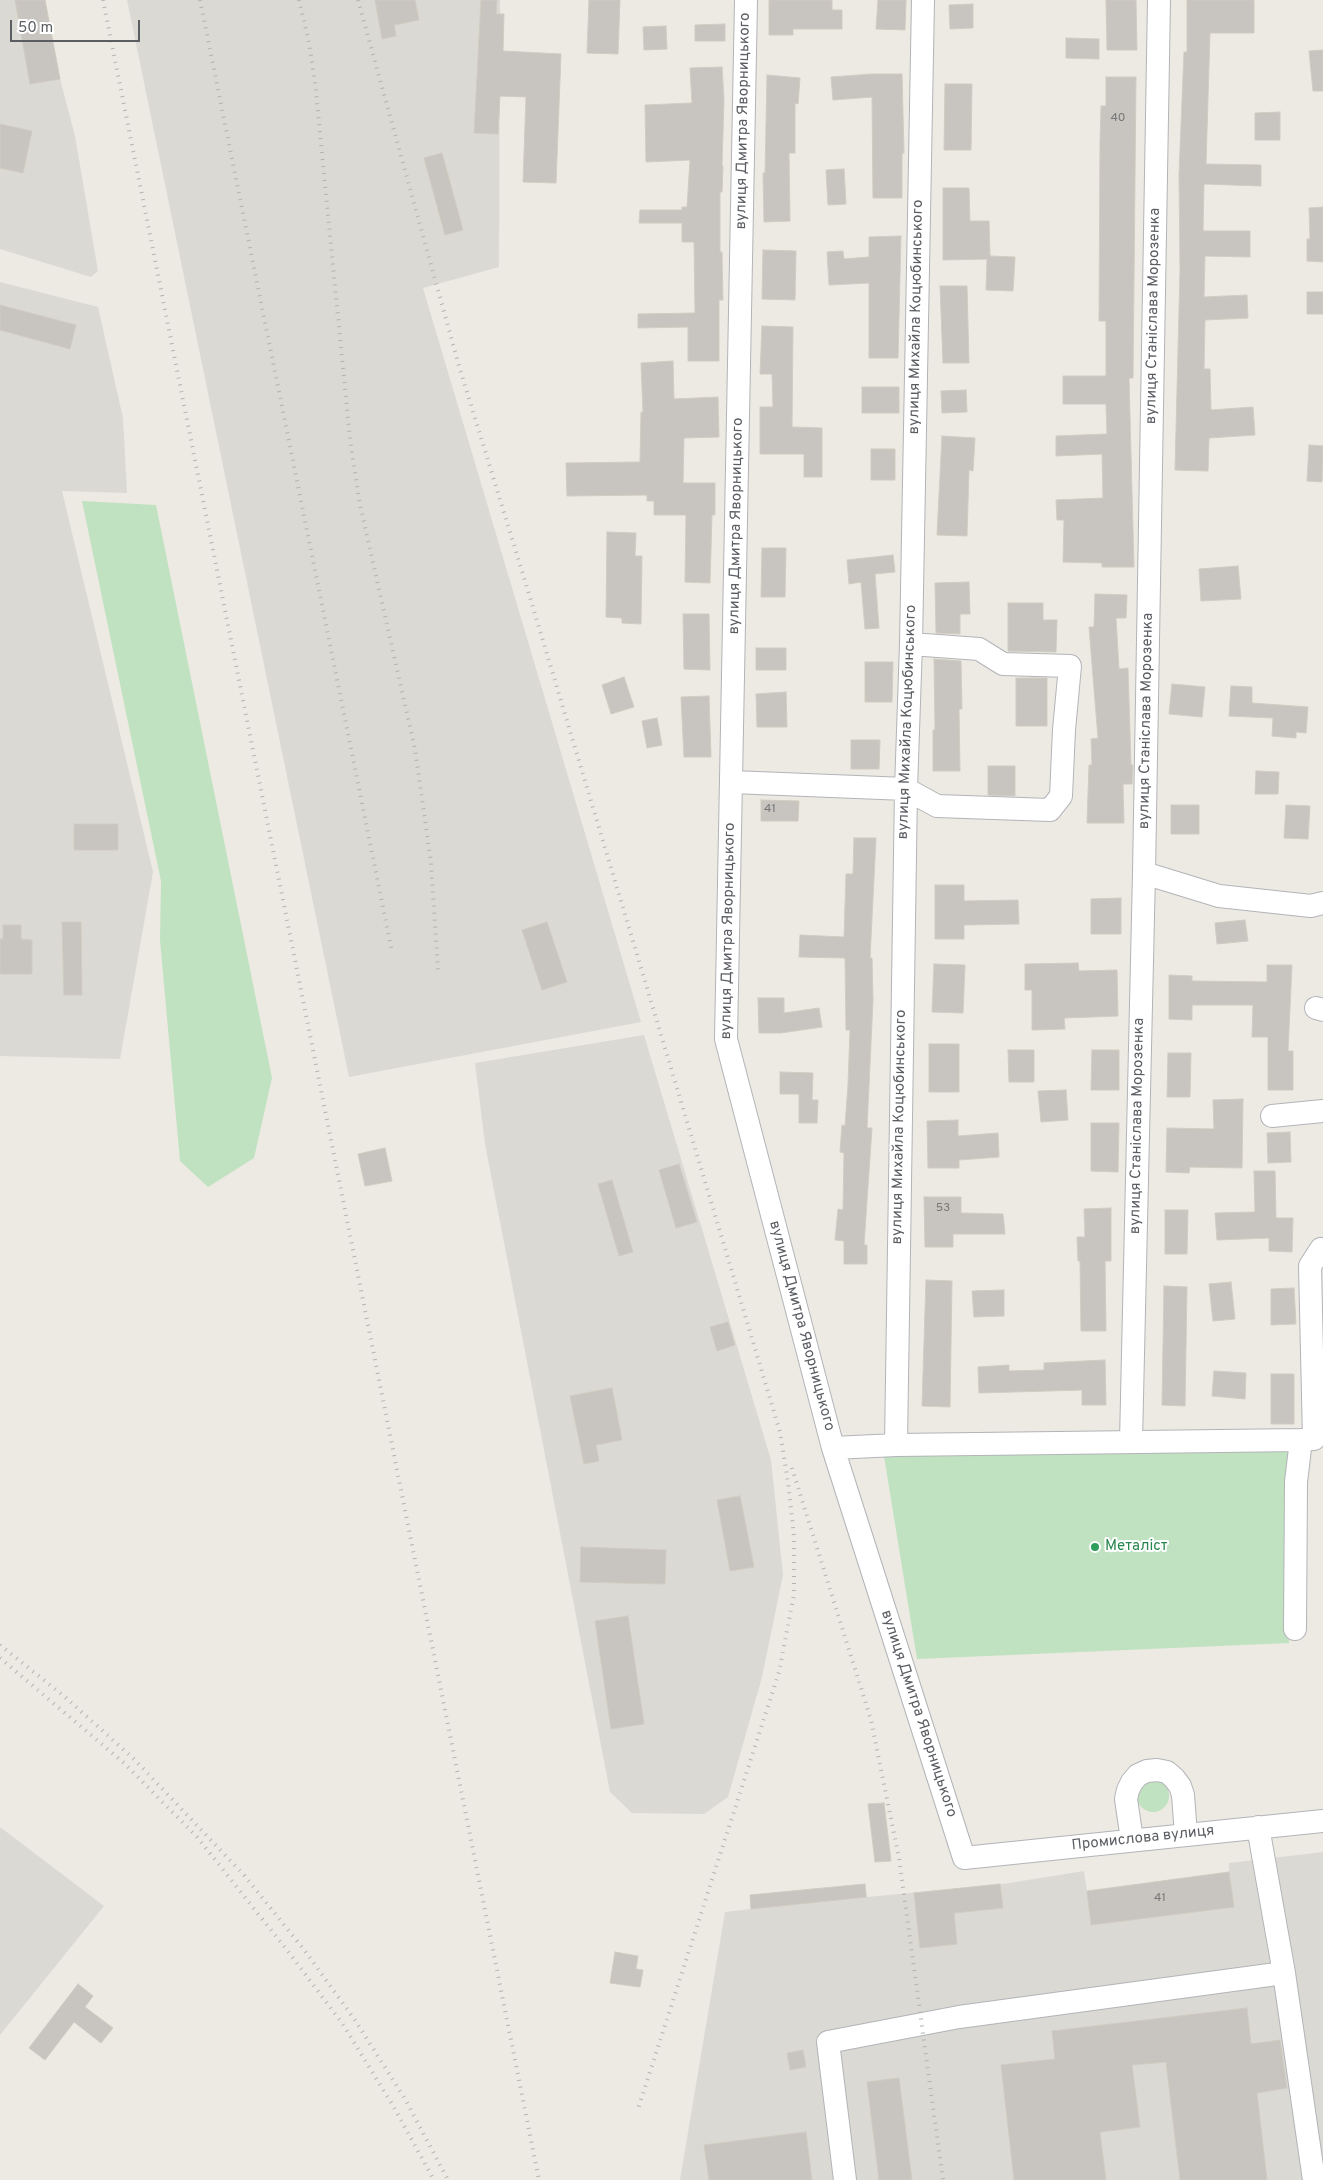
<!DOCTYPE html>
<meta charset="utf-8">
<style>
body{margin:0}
#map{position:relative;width:1323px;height:2180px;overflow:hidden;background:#eceae2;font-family:Overpass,sans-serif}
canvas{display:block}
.scale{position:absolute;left:10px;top:20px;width:130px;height:22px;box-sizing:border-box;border:2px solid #5a5d62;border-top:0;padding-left:6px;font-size:15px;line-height:18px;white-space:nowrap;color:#5a5d62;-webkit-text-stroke:4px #fff;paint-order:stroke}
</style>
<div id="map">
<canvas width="1323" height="2180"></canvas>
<div class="scale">50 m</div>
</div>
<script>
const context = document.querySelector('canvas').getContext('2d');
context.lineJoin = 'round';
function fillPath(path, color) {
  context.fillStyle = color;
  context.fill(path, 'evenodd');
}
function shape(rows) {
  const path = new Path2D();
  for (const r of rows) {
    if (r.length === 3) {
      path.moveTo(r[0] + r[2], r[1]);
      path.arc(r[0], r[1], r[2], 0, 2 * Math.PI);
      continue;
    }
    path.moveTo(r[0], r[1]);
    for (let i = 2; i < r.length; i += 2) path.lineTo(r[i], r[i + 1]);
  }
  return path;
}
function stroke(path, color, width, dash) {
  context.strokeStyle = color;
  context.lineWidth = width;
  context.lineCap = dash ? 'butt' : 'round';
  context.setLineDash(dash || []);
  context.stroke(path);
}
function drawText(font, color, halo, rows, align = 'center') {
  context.font = font + ' Overpass,sans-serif';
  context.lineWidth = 4;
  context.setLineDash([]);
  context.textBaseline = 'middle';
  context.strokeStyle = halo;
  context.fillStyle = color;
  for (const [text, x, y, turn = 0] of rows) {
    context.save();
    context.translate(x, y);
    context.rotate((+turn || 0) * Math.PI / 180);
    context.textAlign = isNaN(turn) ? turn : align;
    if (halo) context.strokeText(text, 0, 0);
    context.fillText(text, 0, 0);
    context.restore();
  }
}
fillPath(shape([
 [0,0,45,0,60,79,75,136,98,271,91,277,0,249],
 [127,0,500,0,499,267,423,288,641,1022,349,1077],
 [0,282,98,307,123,418,127,493,62,491,153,872,120,1059,0,1056],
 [644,1035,771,1460,783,1575,762,1677,728,1797,704,1814,632,1813,610,1792,485,1144,475,1063],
 [0,1827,104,1906,0,2035],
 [1323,1852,1323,2180,680,2180,725,1912,751,1909,750,1895,865,1884,867,1897,1003,1884,1084,1871,1087,1891,1229,1872,1229,1863]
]), '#dbd9d4');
fillPath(shape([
 [82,501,156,505,272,1078,254,1158,208,1187,180,1161,160,940,161,881],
 [883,1450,1292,1451,1289,1643,917,1659],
 [1153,1796,16]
]), '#c0e2c0');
const building = shape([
 [15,0,45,0,60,79,30,84,15,0],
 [375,0,415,0,419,20,394,25,396,36,382,39,375,0],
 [481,0,497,0,496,14,504,14,503,51,561,54,556,183,523,182,526,97,500,96,498,134,474,133,481,0],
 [589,0,620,0,618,54,587,53,589,0],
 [769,0,832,0,832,10,842,10,842,29,793,29,793,35,769,35,769,0],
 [878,0,906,0,905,30,876,29,878,0],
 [1106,0,1136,0,1137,50,1107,50,1106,0],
 [1187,0,1254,0,1254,33,1210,33,1206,164,1261,165,1261,186,1204,184,1203,231,1250,231,1250,257,1205,256,1204,297,1247,295,1248,318,1205,320,1204,369,1210,369,1211,410,1253,407,1255,435,1209,438,1208,471,1175,470,1180,270,1179,174,1184,52,1187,52,1187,0],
 [973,4,973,28,950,29,949,5,973,4],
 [725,24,725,41,695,41,695,25,725,24],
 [666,26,667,49,644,50,643,27,666,26],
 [1066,38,1099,39,1099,59,1066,58,1066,38],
 [1323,50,1323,91,1313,91,1309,51,1323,50],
 [722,67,724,99,722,166,723,166,722,192,720,192,720,252,722,252,723,300,719,300,719,361,688,361,688,327,638,328,638,314,695,313,694,242,682,242,682,223,639,223,640,210,682,210,682,207,687,207,690,160,646,162,645,105,692,103,690,68,722,67],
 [872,74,902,74,904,153,902,153,902,198,873,198,872,97,833,100,831,77,872,74],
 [767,75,800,78,798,104,795,103,795,153,789,153,790,221,764,222,763,173,765,173,767,75],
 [1106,77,1136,77,1133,378,1129,378,1134,567,1102,567,1102,563,1063,562,1064,520,1057,520,1056,500,1103,498,1102,454,1056,456,1056,436,1107,434,1106,404,1063,404,1063,376,1106,376,1106,321,1099,321,1100,141,1101,106,1106,106,1106,77],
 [945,84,972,84,971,150,944,150,945,84],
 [1280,112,1280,140,1255,140,1255,113,1280,112],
 [0,124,32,131,23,173,0,168,0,124],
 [442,153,463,230,445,235,424,158,442,153],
 [844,169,846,204,828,205,826,170,844,169],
 [943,188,969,188,970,221,989,221,990,256,1015,257,1013,291,986,290,987,259,943,260,943,188],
 [1323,207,1323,262,1307,261,1307,239,1310,239,1309,208,1323,207],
 [901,236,898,358,869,358,869,283,829,285,827,252,843,251,844,259,869,257,869,237,901,236],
 [763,250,796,251,795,300,762,299,763,250],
 [940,286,967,286,969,363,943,363,940,286],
 [1307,292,1323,292,1323,314,1307,314,1307,292],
 [0,305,76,325,70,349,0,330,0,305],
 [762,326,793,327,792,427,822,428,822,477,804,477,804,454,760,454,760,407,773,407,772,374,760,374,762,326],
 [673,361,674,399,718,397,719,437,684,438,683,483,715,483,715,515,712,515,710,583,685,582,686,515,654,515,654,501,647,501,647,495,567,496,566,463,640,462,641,412,643,412,641,363,673,361],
 [862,387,899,387,899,413,862,413,862,387],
 [966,390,967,412,942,413,941,391,966,390],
 [942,436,975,438,973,471,969,470,967,536,937,535,942,436],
 [1309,445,1323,446,1322,482,1307,481,1309,445],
 [871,449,895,449,895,480,871,480,871,449],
 [607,532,636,533,635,556,642,556,641,624,622,623,622,618,606,617,607,532],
 [762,548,786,548,785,597,761,597,762,548],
 [893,555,895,572,875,574,879,628,865,629,861,582,849,584,847,560,893,555],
 [1238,566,1241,599,1201,601,1199,569,1238,566],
 [969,582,970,614,960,614,960,634,936,633,935,583,969,582],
 [1095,594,1127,595,1126,618,1116,618,1119,669,1128,668,1131,765,1133,765,1132,784,1123,784,1124,823,1087,823,1089,765,1092,765,1091,739,1098,738,1089,627,1094,627,1095,594],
 [1008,603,1043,603,1043,620,1057,620,1056,652,1008,651,1008,603],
 [683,614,709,614,710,670,684,669,683,614],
 [756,648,786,648,786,670,756,670,756,648],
 [934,659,961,661,962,709,959,709,960,771,933,771,933,730,935,730,934,659],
 [865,662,893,662,892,702,865,702,865,662],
 [624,677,634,707,611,714,602,685,624,677],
 [1016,678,1047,678,1047,726,1016,726,1016,678],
 [1172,684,1205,687,1202,717,1169,714,1172,684],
 [1231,686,1252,687,1252,703,1308,707,1306,733,1296,732,1296,738,1272,736,1273,718,1229,716,1231,686],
 [786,692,787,727,757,727,756,694,786,692],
 [709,696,711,757,684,757,681,697,709,696],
 [657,718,662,745,647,748,642,721,657,718],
 [851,740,880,740,879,769,851,769,851,740],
 [988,766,1015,766,1015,796,988,795,988,766],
 [1256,771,1279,772,1278,794,1255,794,1256,771],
 [761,800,799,801,798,821,761,821,761,800],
 [1171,805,1199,805,1199,834,1171,834,1171,805],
 [1286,805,1310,806,1308,839,1284,838,1286,805],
 [74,824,118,824,118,850,74,850,74,824],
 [854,838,876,838,870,958,872,958,873,1000,867,1128,872,1128,864,1245,867,1245,867,1264,844,1264,844,1241,835,1240,838,1209,843,1210,844,1153,840,1152,842,1125,845,1126,848,1085,850,1030,846,1030,845,958,799,957,800,935,844,937,846,874,853,874,854,838],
 [935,885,964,885,964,901,1018,900,1019,924,964,925,964,939,935,939,935,885],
 [1121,898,1121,934,1091,934,1091,899,1121,898],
 [1245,920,1248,941,1217,944,1215,923,1245,920],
 [62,922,81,922,82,995,64,995,62,922],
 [547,922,567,982,542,990,522,930,547,922],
 [3,925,21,925,21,939,32,940,32,974,0,974,0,939,3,939,3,925],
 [1078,963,1079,971,1117,970,1118,1016,1064,1018,1065,1029,1032,1030,1032,990,1025,990,1025,964,1078,963],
 [934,964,965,965,963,1013,932,1012,934,964],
 [1267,965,1292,965,1288,1051,1293,1051,1293,1090,1268,1090,1268,1037,1252,1037,1253,1005,1192,1005,1192,1020,1169,1019,1169,975,1192,976,1192,981,1267,982,1267,965],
 [758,998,784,998,784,1013,819,1008,822,1027,781,1033,759,1033,758,998],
 [929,1044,959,1044,959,1092,929,1092,929,1044],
 [1008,1050,1034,1050,1034,1082,1009,1082,1008,1050],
 [1092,1050,1119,1050,1119,1090,1091,1090,1092,1050],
 [1168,1053,1191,1053,1190,1097,1167,1097,1168,1053],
 [780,1072,813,1073,812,1100,818,1100,817,1123,799,1123,799,1094,780,1094,780,1072],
 [1066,1090,1068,1120,1041,1122,1038,1091,1066,1090],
 [1243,1099,1242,1168,1190,1167,1189,1173,1166,1172,1167,1128,1214,1129,1213,1100,1243,1099],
 [958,1120,958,1136,998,1133,999,1157,959,1160,959,1168,928,1168,927,1121,958,1120],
 [1091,1123,1119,1123,1118,1172,1091,1171,1091,1123],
 [1290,1132,1291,1162,1268,1163,1267,1133,1290,1132],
 [385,1148,392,1181,365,1186,358,1154,385,1148],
 [679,1164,697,1222,676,1228,659,1170,679,1164],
 [1254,1171,1275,1171,1276,1218,1293,1218,1292,1252,1269,1251,1269,1238,1217,1240,1215,1213,1255,1212,1254,1171],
 [612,1180,633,1252,619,1256,598,1184,612,1180],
 [924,1197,961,1197,961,1213,1003,1214,1005,1234,953,1234,953,1247,925,1247,924,1197],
 [1111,1208,1111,1261,1105,1261,1106,1331,1081,1331,1080,1261,1078,1261,1077,1237,1085,1237,1084,1209,1111,1208],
 [1165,1210,1188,1210,1187,1254,1165,1254,1165,1210],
 [926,1280,952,1281,950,1407,922,1406,926,1280],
 [1231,1282,1235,1319,1213,1321,1209,1284,1231,1282],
 [1164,1286,1187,1287,1185,1406,1162,1405,1164,1286],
 [1294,1288,1296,1324,1271,1325,1271,1289,1294,1288],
 [1004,1290,1004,1316,974,1317,972,1291,1004,1290],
 [728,1322,735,1345,717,1351,710,1327,728,1322],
 [1105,1360,1106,1405,1082,1405,1082,1390,979,1393,978,1367,1009,1365,1009,1371,1044,1370,1044,1363,1105,1360],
 [1214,1371,1246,1373,1245,1399,1212,1396,1214,1371],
 [1271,1374,1294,1374,1294,1424,1271,1424,1271,1374],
 [612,1388,622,1440,596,1445,599,1461,584,1464,570,1396,612,1388],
 [740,1496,754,1567,730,1571,717,1500,740,1496],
 [581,1547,666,1550,665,1584,580,1582,581,1547],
 [628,1616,644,1724,611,1729,595,1621,628,1616],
 [884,1803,891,1861,875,1862,868,1804,884,1803],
 [1229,1872,1234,1907,1091,1925,1087,1891,1229,1872],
 [865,1884,866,1897,751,1909,750,1895,865,1884],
 [1000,1884,1003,1908,954,1913,957,1944,920,1948,914,1893,1000,1884],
 [615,1952,638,1956,636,1969,643,1970,640,1987,610,1983,615,1952],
 [78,1984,93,1996,85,2007,113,2028,101,2043,74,2022,45,2060,29,2048,78,1984],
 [1247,2008,1251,2044,1280,2040,1287,2088,1257,2093,1267,2180,1180,2180,1166,2062,1132,2065,1140,2127,1100,2132,1106,2180,1014,2180,1001,2065,1055,2059,1052,2031,1247,2008],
 [803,2050,806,2067,790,2070,787,2053,803,2050],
 [899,2078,912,2180,879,2180,867,2082,899,2078],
 [806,2132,812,2180,709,2180,704,2145,806,2132]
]);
fillPath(building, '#c8c4bf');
stroke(building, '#d0ccc1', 1);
const minor = shape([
 [746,0,726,1039,833,1448,964,1858,1323,1821],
 [732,782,906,789,937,806,1050,810,1061,796,1064,730,1070,666,1003,664,979,649,911,644],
 [1144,873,1219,896,1311,906,1323,903],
 [1316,1008,1323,1010],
 [1272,1116,1323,1111],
 [1301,1440,1314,1439,1310,1266,1321,1249,1323,1249],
 [1131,1441,1144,873,1159,0],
 [896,1445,906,789,911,644,923,0],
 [833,1448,896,1445,1301,1440,1296,1482,1295,1629],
 [1258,1827,1284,1973,1314,2180],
 [1132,1840,1126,1799,1128,1790,1132,1782,1138,1775,1147,1771,1157,1770,1167,1772,1174,1778,1180,1786,1183,1795,1186,1835],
 [845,2180,828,2042,959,2017,1284,1973]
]);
stroke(minor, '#b2b4b8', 24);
stroke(minor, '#fff', 22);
stroke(shape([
 [103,0,539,2180],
 [200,0,392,952],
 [299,0,309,42,315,82,350,439,360,505,415,749,431,863,438,971],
 [358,0,459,366,529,594,780,1432,788,1482,794,1537,794,1594,779,1672,638,2109],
 [792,1468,871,1720,899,1858,943,2180],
 [0,1645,65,1697,134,1759,244,1875,305,1951,355,2020,405,2099,448,2180],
 [0,1658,124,1763,197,1837,290,1954,342,2023,392,2104,434,2180]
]), '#b2b3b3', 4, [1, 6]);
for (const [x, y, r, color] of [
 [1095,1547,5,"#2e9e5b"]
]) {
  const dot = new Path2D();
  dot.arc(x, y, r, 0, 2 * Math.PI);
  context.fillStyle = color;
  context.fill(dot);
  stroke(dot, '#fff', 2);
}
drawText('12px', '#767779', null, [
 ["40",1118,119],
 ["41",770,810],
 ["53",943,1209],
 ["41",1160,1899]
]);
drawText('15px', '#5a5d62', '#fff', [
 ["вулиця Дмитра Яворницького",744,121,-89],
 ["вулиця Станіслава Морозенка",1154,316,-89],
 ["вулиця Михайла Коцюбинського",917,317,-89],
 ["вулиця Дмитра Яворницького",737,526,-89],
 ["вулиця Станіслава Морозенка",1147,721,-89],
 ["вулиця Михайла Коцюбинського",908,722,-88],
 ["вулиця Дмитра Яворницького",729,931,-89],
 ["вулиця Станіслава Морозенка",1138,1126,-89],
 ["вулиця Михайла Коцюбинського",900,1127,-89],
 ["вулиця Дмитра Яворницького",801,1326,75],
 ["вулиця Дмитра Яворницького",918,1714,72],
 ["Промислова вулиця",1143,1839,-6]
]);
drawText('15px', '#27864d', '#fff', [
 ["Металіст",1105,1547]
], 'left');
</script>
